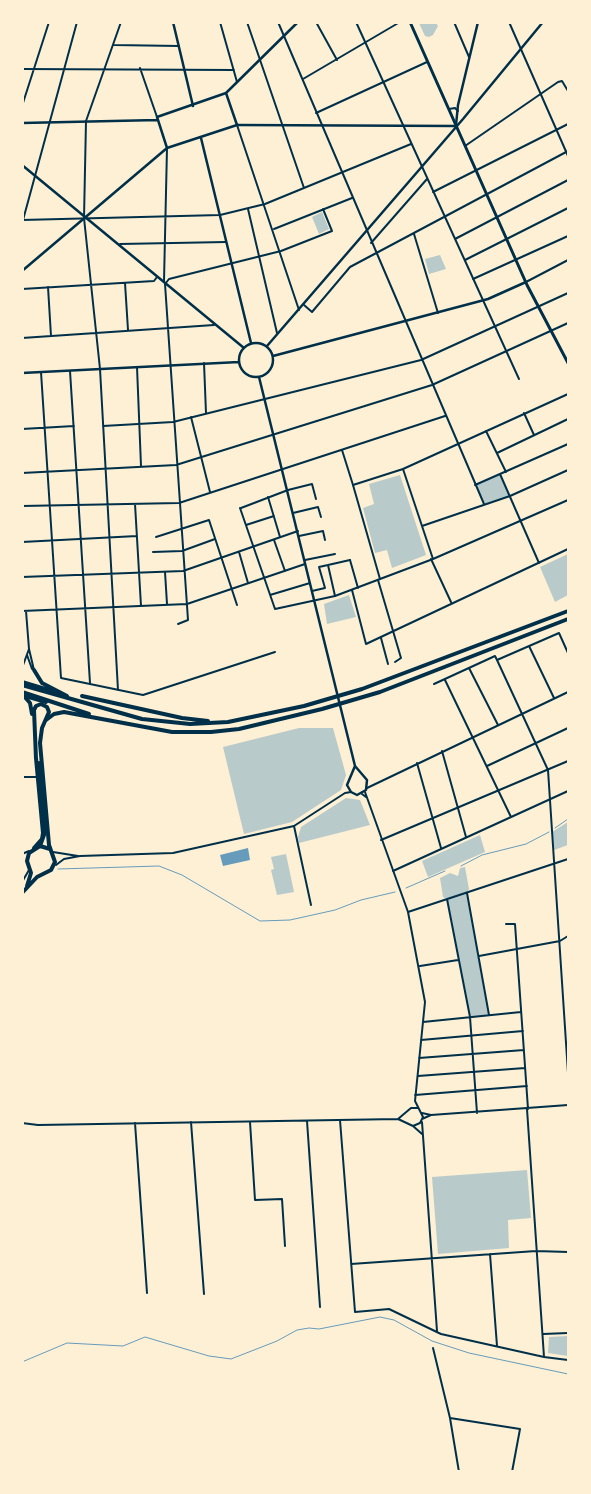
<!DOCTYPE html>
<style>
body{margin:0}
#map{position:relative;width:591px;height:1494px;overflow:hidden;background:#fdf0d5;font-family:Inter,sans-serif}
canvas{display:block}
.frame{position:absolute;inset:0;border:24px solid #fdf0d5;pointer-events:none}
</style>
<div id="map">
<canvas width="591" height="1494"></canvas>
<div class="frame"></div>
</div>
<script>
const context = document.querySelector('canvas').getContext('2d');
context.lineJoin = 'round';
function fillPath(path, color) {
  context.fillStyle = color;
  context.fill(path, 'evenodd');
}
function shape(rows) {
  const path = new Path2D();
  for (const r of rows) {
    if (r.length === 3) {
      path.moveTo(r[0] + r[2], r[1]);
      path.arc(r[0], r[1], r[2], 0, 2 * Math.PI);
      continue;
    }
    path.moveTo(r[0], r[1]);
    for (let i = 2; i < r.length; i += 2) path.lineTo(r[i], r[i + 1]);
  }
  return path;
}
function stroke(path, color, width, dash) {
  context.strokeStyle = color;
  context.lineWidth = width;
  context.lineCap = dash ? 'butt' : 'round';
  context.setLineDash(dash || []);
  context.stroke(path);
}
fillPath(shape([
 [419,23,436,23,438,26,433,35,429,37,425,36],
 [322,212,329,229,319,234,312,217],
 [440,255,446,269,429,274,425,259],
 [500,474,510,496,484,504,475,485],
 [400,475,426,555,392,568,387,550,375,553,363,508,374,504,369,484],
 [568,554,568,595,555,602,540,567],
 [349,595,356,617,327,624,324,604],
 [299,728,333,728,346,775,341,790,292,822,244,834,223,747],
 [346,798,360,800,370,825,299,843,298,837,301,827],
 [568,822,568,845,554,850,552,832],
 [480,835,485,852,428,877,422,861],
 [286,854,294,892,277,895,271,870,274,869,271,857],
 [465,867,469,889,467,893,489,1015,470,1017,447,899,443,897,440,878,450,873,458,876,460,868],
 [527,1170,531,1218,508,1220,509,1248,438,1254,432,1177],
 [568,1336,568,1356,548,1353,549,1337]
]), '#b9caca');
fillPath(shape([
 [248,848,250,860,223,866,220,855]
]), '#669bbc');
stroke(shape([
 [555,828,568,819],
 [461,866,482,855,526,844,549,832],
 [58,869,159,866,182,875,260,921,290,920,335,910,361,900,395,892],
 [406,888,445,871],
 [22,1362,67,1343,123,1346,145,1337,209,1356,231,1359,277,1341,297,1330,309,1328,319,1329,380,1317,394,1320,432,1341,469,1353,568,1374]
]), '#669bbc', 1);
stroke(shape([
 [353,485,380,579],
 [241,508,288,490],
 [153,552,182,551,215,539],
 [165,572,167,604],
 [312,591,325,588,319,567,328,565],
 [335,596,328,565,350,560],
 [381,638,388,664]
]), '#003049', 2);
stroke(shape([
 [220,22,237,82],
 [247,22,304,188],
 [278,22,484,504],
 [316,22,337,60],
 [356,22,519,379],
 [454,22,469,57],
 [509,22,568,156],
 [114,45,179,46],
 [140,68,157,117],
 [22,69,234,70],
 [303,79,400,22],
 [22,106,49,22],
 [449,109,455,108,458,111],
 [316,113,427,62],
 [237,125,299,310],
 [465,146,558,82,562,81,568,91],
 [433,192,568,124],
 [248,209,277,333],
 [22,220,220,215,265,204,411,144],
 [23,220,77,22],
 [274,229,352,198],
 [414,234,438,313],
 [455,239,568,180],
 [371,243,427,179],
 [120,244,226,242],
 [465,260,568,208],
 [473,279,568,236],
 [164,281,167,148],
 [526,282,568,260],
 [125,283,128,330],
 [48,287,51,336],
 [22,289,154,281,157,277],
 [304,305,312,312,350,267,568,151],
 [22,338,214,325],
 [204,363,206,413],
 [137,367,141,466],
 [70,371,90,683],
 [41,372,61,678,143,695,275,652],
 [524,413,534,435],
 [191,417,210,492],
 [103,426,173,422,421,360,568,293],
 [22,429,74,426],
 [486,431,506,472],
 [342,450,353,485,403,469,433,559],
 [497,453,568,419],
 [403,469,568,394],
 [22,473,176,465,432,385,568,323],
 [500,474,539,563],
 [475,485,568,444],
 [288,490,312,484,316,499],
 [268,497,280,537],
 [135,504,141,606],
 [22,506,179,503,445,416],
 [240,508,275,609,335,596,433,559,568,500],
 [293,513,318,507,321,517],
 [246,525,274,516],
 [422,526,510,496,568,470],
 [299,536,323,531,325,540],
 [156,537,209,520,237,605],
 [274,540,285,571],
 [22,542,137,536],
 [239,552,248,583],
 [431,559,451,602],
 [305,560,335,554],
 [350,560,358,588],
 [22,577,183,571,298,531],
 [378,580,401,658,395,662],
 [352,590,366,644,568,549],
 [270,595,310,583],
 [22,602,23,611],
 [22,611,187,604,305,564],
 [26,611,29,649,34,670],
 [178,624,188,620,165,284,169,279,281,251,332,231,323,209],
 [529,646,554,698],
 [27,655,32,669],
 [497,660,548,770,568,1073],
 [22,668,29,649],
 [469,668,498,725],
 [445,680,511,817],
 [434,684,495,656,497,660,559,633,568,653],
 [118,690,100,369,84,218,86,121,121,22],
 [442,751,466,837],
 [417,763,441,848],
 [487,766,568,728],
 [22,777,37,777],
 [367,788,568,692],
 [365,792,408,912,425,1002,415,1101,423,1117,420,1123,413,1126],
 [362,794,366,797],
 [294,826,311,905],
 [381,840,568,761],
 [53,852,78,856],
 [22,854,29,851],
 [56,865,64,859,80,856,173,853,294,826,345,793,351,792],
 [393,871,568,791],
 [22,882,29,870],
 [467,893,489,1015],
 [447,899,470,1017,477,1113],
 [408,912,568,859],
 [506,924,515,924,528,1109],
 [479,956,560,941,568,936],
 [420,966,458,960],
 [423,1022,521,1012],
 [421,1040,523,1031],
 [419,1058,524,1050],
 [418,1076,525,1068],
 [415,1095,527,1086],
 [527,1109,544,1357],
 [422,1113,431,1115,568,1105],
 [398,1119,411,1108,418,1108],
 [422,1119,431,1115],
 [340,1120,355,1312,389,1309,441,1334,544,1357,568,1360],
 [307,1121,320,1307],
 [191,1122,204,1294],
 [250,1122,255,1200,282,1199,285,1246],
 [422,1122,437,1331],
 [22,1123,38,1125,398,1119,413,1126,422,1134],
 [135,1123,147,1293],
 [490,1254,497,1346],
 [351,1264,536,1251,568,1252],
 [543,1334,568,1333],
 [433,1348,450,1418,459,1472],
 [450,1418,520,1429,512,1472]
]), '#003049', 2);
stroke(shape([
 [173,22,193,106],
 [226,93,298,22],
 [158,120,167,148],
 [22,123,158,120],
 [238,125,456,126],
 [456,125,458,105,478,22],
 [201,138,251,343],
 [22,165,244,348],
 [22,271,167,148,237,125,226,93,157,117,158,120],
 [256,360,17],
 [267,346,463,119,543,22],
 [273,356,488,299,526,282],
 [22,373,239,362],
 [259,377,355,766,367,780,366,790,357,795,351,792,347,785,355,766]
]), '#003049', 2.5);
stroke(shape([
 [410,22,527,285,568,363]
]), '#003049', 3);
stroke(shape([
 [24,696,30,703,32,714],
 [34,848,42,839,43,833,36,758],
 [27,886,31,873,27,861,29,853,40,846,50,849],
 [22,893,37,877,51,870,55,862,49,845,40,743,42,728,49,712,47,707,41,704,36,706,34,710,36,759]
]), '#003049', 4);
stroke(shape([
 [34,670,42,683,67,696],
 [22,682,55,692],
 [22,685,142,719,190,724,228,722,304,706,362,689,568,611],
 [22,692,89,714],
 [22,695,46,702],
 [82,696,182,718,208,721],
 [46,720,54,714,64,712,172,732,211,732,239,729,322,709,380,692,568,619],
 [39,763,45,832,40,846]
]), '#003049', 4);
</script>
